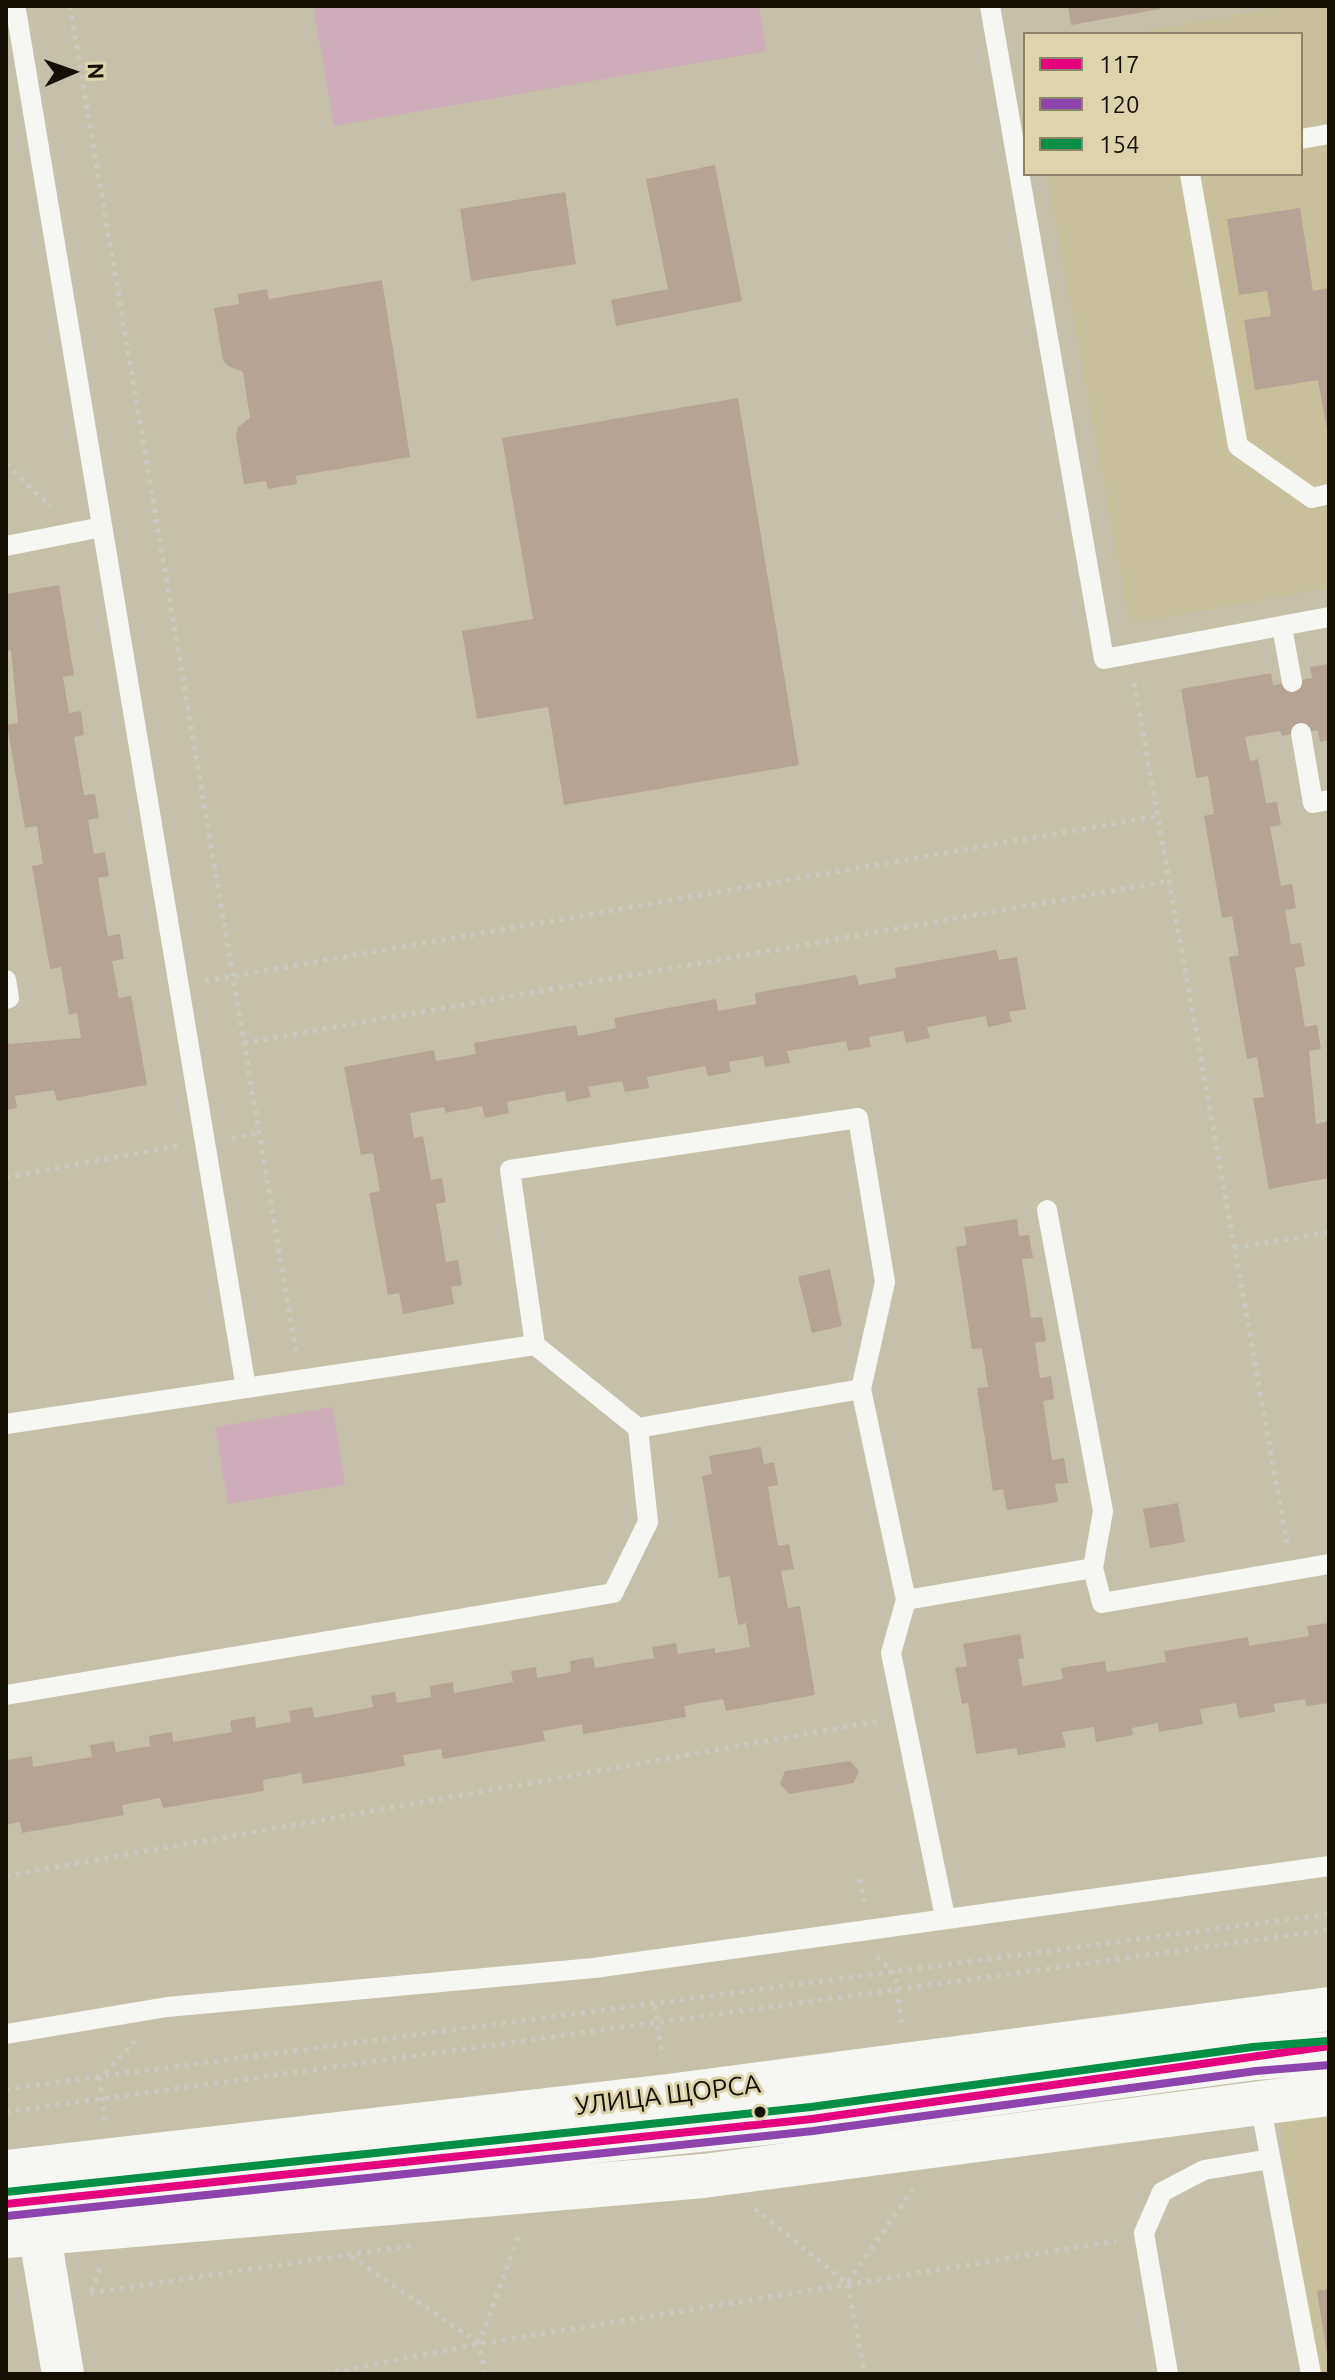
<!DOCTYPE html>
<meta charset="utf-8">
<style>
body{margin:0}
#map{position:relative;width:1335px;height:2380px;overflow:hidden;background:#c6c0aa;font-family:Ubuntu,sans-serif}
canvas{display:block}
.frame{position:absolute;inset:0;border:8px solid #130f03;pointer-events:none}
.legend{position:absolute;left:1023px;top:32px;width:280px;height:144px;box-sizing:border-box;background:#ded4ac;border:2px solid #8d8568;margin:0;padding:10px 14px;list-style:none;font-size:24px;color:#130f03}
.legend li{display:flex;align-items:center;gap:16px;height:40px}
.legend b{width:40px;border:2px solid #8d8568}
.north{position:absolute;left:32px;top:32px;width:80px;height:80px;-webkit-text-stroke:6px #ded4ac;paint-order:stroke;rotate:88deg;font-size:22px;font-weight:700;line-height:32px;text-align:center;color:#130f03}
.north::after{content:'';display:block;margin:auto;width:28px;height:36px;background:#130f03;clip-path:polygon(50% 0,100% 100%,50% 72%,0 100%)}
</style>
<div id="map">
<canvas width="1335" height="2380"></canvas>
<div class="frame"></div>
<ul class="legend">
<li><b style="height:10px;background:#e5007d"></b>117</li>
<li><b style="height:10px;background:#8e44ad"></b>120</li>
<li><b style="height:10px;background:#038f45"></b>154</li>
</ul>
<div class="north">N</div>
</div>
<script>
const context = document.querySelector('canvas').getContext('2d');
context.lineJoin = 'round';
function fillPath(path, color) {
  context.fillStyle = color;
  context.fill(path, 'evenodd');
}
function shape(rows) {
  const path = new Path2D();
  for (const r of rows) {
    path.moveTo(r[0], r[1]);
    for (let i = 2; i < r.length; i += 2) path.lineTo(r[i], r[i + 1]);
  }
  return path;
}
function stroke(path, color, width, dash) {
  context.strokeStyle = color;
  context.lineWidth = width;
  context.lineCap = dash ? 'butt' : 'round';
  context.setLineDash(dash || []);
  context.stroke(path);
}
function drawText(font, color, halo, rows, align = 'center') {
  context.font = font + ' Ubuntu,sans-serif';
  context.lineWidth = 6;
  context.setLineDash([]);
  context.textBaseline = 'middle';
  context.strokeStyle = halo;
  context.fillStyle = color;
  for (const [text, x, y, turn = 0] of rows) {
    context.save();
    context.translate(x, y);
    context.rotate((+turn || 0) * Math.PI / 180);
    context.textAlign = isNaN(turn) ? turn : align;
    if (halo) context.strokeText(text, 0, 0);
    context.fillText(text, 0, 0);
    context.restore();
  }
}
fillPath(shape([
 [1286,6,1329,6,1329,588,1130,624,1047,174,1301,174,1301,34,1129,34],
 [1329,2115,1329,2374,1306,2374,1281,2121]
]), '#c8bf9b');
fillPath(shape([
 [313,6,759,6,767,51,334,126],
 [333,1407,345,1485,228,1504,215,1427]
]), '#cdadb9');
fillPath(shape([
 [1068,6,1160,6,1160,9,1071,25],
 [715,165,742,301,616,326,611,300,668,289,646,179],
 [565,192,576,264,471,281,460,209],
 [1300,208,1313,291,1329,288,1329,441,1318,380,1255,390,1244,320,1271,316,1267,291,1239,295,1227,219],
 [382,280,410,457,296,476,297,484,268,489,266,481,244,484,236,436,238,427,250,418,243,372,228,366,223,360,214,308,239,304,238,294,267,289,269,299],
 [738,398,799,765,564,805,548,707,477,719,462,631,533,619,502,438],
 [59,585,74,675,63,677,69,713,81,711,84,735,74,737,84,795,95,794,99,818,88,820,94,854,105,852,109,876,98,878,108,936,120,934,124,959,112,961,119,998,131,996,147,1085,57,1101,54,1090,15,1096,17,1108,6,1110,6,1036,9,1044,81,1038,77,1013,69,1015,61,967,50,969,32,866,43,864,37,826,25,828,7,725,18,723,11,650,6,651,6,594],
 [1329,664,1329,740,1320,742,1318,730,1282,736,1280,731,1245,737,1250,761,1258,759,1266,803,1277,802,1281,825,1270,827,1281,886,1292,884,1296,908,1285,910,1291,944,1301,943,1305,966,1295,968,1305,1027,1317,1025,1321,1049,1309,1051,1316,1124,1329,1121,1329,1178,1269,1189,1253,1098,1264,1097,1257,1057,1247,1059,1229,957,1239,955,1232,916,1222,918,1204,816,1214,814,1208,776,1196,778,1181,689,1271,673,1273,685,1292,682,1312,678,1310,667],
 [996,950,999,960,1017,957,1026,1009,1009,1012,1012,1022,988,1027,986,1016,927,1027,930,1038,906,1043,903,1031,869,1037,871,1047,848,1051,846,1041,787,1051,790,1063,765,1067,763,1056,729,1062,731,1072,708,1076,705,1066,647,1077,649,1088,625,1092,622,1081,588,1087,591,1097,567,1102,565,1091,507,1102,509,1113,485,1118,482,1106,446,1113,444,1107,410,1113,414,1138,423,1136,431,1180,442,1178,446,1202,436,1204,446,1262,458,1260,462,1285,451,1287,454,1304,403,1314,399,1293,388,1295,369,1193,380,1191,373,1153,361,1155,344,1067,434,1050,436,1061,476,1054,474,1043,576,1025,578,1036,616,1028,614,1018,716,999,718,1011,756,1004,755,993,856,975,859,985,896,978,895,968],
 [1017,1219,1019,1236,1029,1235,1033,1258,1022,1259,1031,1318,1042,1317,1046,1341,1035,1343,1040,1378,1051,1376,1054,1399,1043,1401,1052,1460,1064,1458,1068,1483,1055,1484,1058,1502,1007,1510,1003,1489,993,1491,977,1388,988,1387,982,1348,972,1349,956,1247,967,1245,964,1227],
 [830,1269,842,1326,812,1333,798,1277],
 [761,1447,764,1464,774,1462,778,1485,768,1487,778,1546,789,1544,794,1569,781,1571,788,1608,800,1606,815,1695,726,1711,723,1699,684,1706,686,1717,583,1734,582,1724,543,1731,545,1741,443,1759,441,1749,403,1755,405,1766,303,1784,301,1773,263,1780,264,1791,163,1808,160,1798,122,1805,124,1815,22,1833,20,1822,6,1825,8,1760,32,1756,33,1767,92,1757,90,1745,114,1741,116,1752,150,1746,149,1736,172,1732,173,1742,232,1732,230,1721,255,1716,256,1728,291,1722,289,1711,312,1707,314,1718,373,1707,371,1696,395,1692,397,1703,431,1697,430,1686,453,1682,454,1693,513,1682,511,1671,536,1667,537,1678,571,1672,570,1661,593,1657,595,1668,654,1658,652,1647,676,1643,678,1654,715,1648,715,1653,750,1647,746,1623,738,1625,730,1576,719,1578,702,1476,712,1474,709,1456],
 [1178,1503,1185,1542,1150,1548,1143,1509],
 [1329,1623,1329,1703,1306,1706,1305,1699,1274,1704,1275,1712,1239,1718,1236,1703,1200,1709,1203,1724,1159,1732,1158,1723,1132,1728,1133,1735,1096,1742,1094,1727,1062,1732,1066,1747,1018,1755,1016,1748,976,1754,968,1703,962,1704,955,1668,967,1666,963,1644,1020,1634,1024,1658,1018,1659,1023,1686,1063,1679,1061,1668,1105,1661,1107,1672,1166,1662,1164,1651,1248,1637,1249,1646,1309,1636,1307,1626],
 [850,1761,859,1771,854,1783,789,1794,780,1784,785,1771],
 [1329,2289,1329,2354,1327,2354,1317,2291]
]), '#b5a395');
stroke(shape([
 [70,6,296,1352],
 [6,464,51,507],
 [1134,683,1287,1543],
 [205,981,1158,816],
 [244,1043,1169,881],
 [232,1138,259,1133],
 [6,1177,179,1146],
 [1235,1248,1329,1232],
 [6,1876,879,1721],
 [860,1879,864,1902],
 [877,1957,895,1974,902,2027],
 [655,2006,662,2056],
 [6,2089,1329,1914],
 [6,2112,1329,1930],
 [105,2121,100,2079,135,2041],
 [755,2209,847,2283,865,2374],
 [351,2257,479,2343],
 [848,2282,913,2189],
 [91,2291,101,2266],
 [90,2293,414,2245],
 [325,2374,479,2344,1116,2241],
 [485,2374,479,2344,520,2232]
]), '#c9c8c1', 5, [4, 6]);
stroke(shape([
 [990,6,1104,659,1329,617],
 [6,12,16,10,246,1388,6,1424],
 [1301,139,1329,134],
 [1190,174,1238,446,1312,498,1329,494],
 [6,546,102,527],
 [1282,627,1292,682],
 [1301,733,1313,803,1329,800],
 [6,980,9,998,6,999],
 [1047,1210,1103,1511,1093,1568],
 [535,1345,510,1170,858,1118,885,1282,861,1389],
 [246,1388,535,1345,638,1428,861,1389,906,1600,891,1653,945,1917],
 [906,1600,1093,1568,1102,1603,1329,1564],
 [6,1695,613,1593,648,1522,638,1428],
 [6,2034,167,2007,594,1968,1329,1866],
 [1260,2103,1311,2374],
 [1168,2374,1144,2233,1162,2192,1204,2170,1270,2159]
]), '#f6f6f2', 20);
stroke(shape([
 [34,2201,63,2374],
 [6,2204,812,2119,1255,2059,1329,2053]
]), '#f6f6f2', 42);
stroke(shape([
 [6,2172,668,2096,1329,2009],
 [6,2236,703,2176,1329,2094]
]), '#f6f6f2', 44);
stroke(shape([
 [6,2204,812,2119,1329,2046]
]), '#e5007d', 8);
stroke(shape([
 [7,2216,813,2131,1256,2071,1329,2065]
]), '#8e44ad', 8);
stroke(shape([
 [6,2192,811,2107,1253,2047,1328,2041]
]), '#038f45', 8);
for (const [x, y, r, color] of [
 [760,2112,7,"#130f03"]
]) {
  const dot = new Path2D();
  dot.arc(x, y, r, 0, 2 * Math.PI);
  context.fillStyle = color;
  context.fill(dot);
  stroke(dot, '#ded4ac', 3);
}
drawText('26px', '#130f03', '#ded4ac', [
 ["УЛИЦА ЩОРСА",668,2095,-7]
]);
</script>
